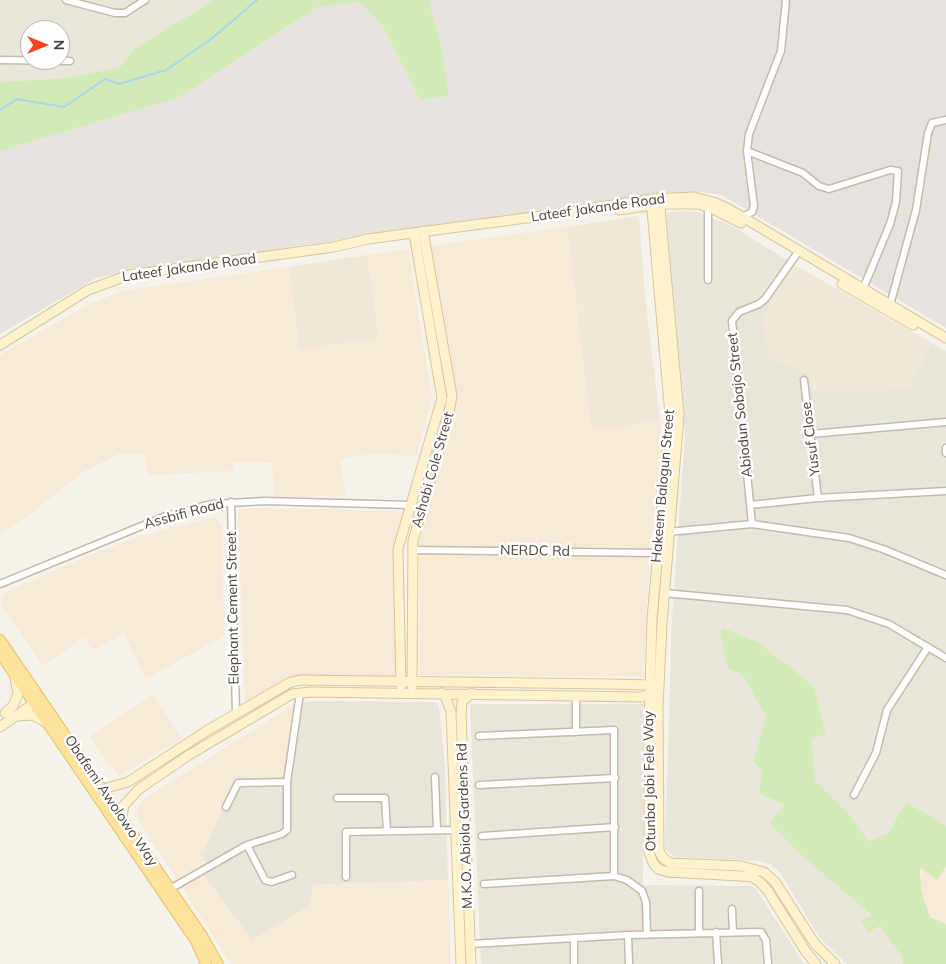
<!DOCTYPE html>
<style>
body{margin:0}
#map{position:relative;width:946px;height:964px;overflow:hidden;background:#f6f3ec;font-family:Mulish,sans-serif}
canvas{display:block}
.north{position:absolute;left:20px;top:20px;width:50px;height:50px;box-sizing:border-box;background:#fff;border:1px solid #b7b4b0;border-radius:50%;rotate:90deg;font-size:14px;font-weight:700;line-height:20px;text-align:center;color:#4b4439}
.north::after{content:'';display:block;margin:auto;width:18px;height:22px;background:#fc3f1d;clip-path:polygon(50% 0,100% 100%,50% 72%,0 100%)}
</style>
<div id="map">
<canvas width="946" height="964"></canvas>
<div class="north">N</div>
</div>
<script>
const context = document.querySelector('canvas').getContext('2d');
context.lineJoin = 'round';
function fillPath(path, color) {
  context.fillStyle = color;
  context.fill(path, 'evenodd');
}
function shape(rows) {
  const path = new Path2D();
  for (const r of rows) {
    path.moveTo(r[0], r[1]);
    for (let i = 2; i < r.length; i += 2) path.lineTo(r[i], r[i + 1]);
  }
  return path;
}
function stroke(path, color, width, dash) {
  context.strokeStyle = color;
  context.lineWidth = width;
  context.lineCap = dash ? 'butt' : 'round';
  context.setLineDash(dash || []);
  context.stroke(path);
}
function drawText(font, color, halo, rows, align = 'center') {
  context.font = font + ' Mulish,sans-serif';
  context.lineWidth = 5;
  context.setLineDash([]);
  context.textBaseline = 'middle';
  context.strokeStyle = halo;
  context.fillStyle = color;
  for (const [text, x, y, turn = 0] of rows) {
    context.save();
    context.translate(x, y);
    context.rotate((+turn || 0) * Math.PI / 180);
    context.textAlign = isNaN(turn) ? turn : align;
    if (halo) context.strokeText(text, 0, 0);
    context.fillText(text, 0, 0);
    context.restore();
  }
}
fillPath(shape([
 [0,0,214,0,132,50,120,67,66,78,0,82],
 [30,30,60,30,60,60,30,60],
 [680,211,698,212,732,226,793,264,764,317,769,360,775,360,811,374,908,389,932,343,946,351,946,826,906,802,888,833,868,841,854,820,815,780,812,739,826,734,814,686,759,643,742,674,766,717,753,761,762,770,759,793,785,805,769,822,871,916,861,921,868,933,880,926,902,957,903,964,847,964,820,938,781,874,772,865,760,861,675,857,665,849,672,618,685,436,665,213],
 [316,701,435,702,439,707,445,765,448,880,314,885,309,906,252,940,198,868,206,863,200,852,204,850,237,778,284,777,295,704],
 [470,704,643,704,643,885,750,886,756,889,804,964,481,964]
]), '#eae5da');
fillPath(shape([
 [567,227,591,430,606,427,607,430,660,420,662,445,649,560,644,677,420,675,419,542,453,420,456,396,429,246],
 [408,249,432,399,416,456,371,454,340,459,346,496,274,497,272,463,234,462,234,471,148,475,144,454,119,454,83,472,25,518,0,533,0,355,91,303,123,291,289,267,299,350,379,338,367,255],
 [258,508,395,511,402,515,396,543,397,676,307,676,287,678,245,702,238,516,239,510],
 [215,517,222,525,224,636,146,679,124,634,92,650,84,637,43,666,0,604,5,592,100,551,141,536],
 [153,694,182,738,119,776,109,764,105,764,105,758,90,736],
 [295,704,285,775,284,777,237,778,204,850,200,852,206,863,198,869,252,940,309,906,313,885,448,880,451,964,231,964,138,819,136,813,142,800],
 [920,868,937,880,946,868,946,924,930,917,922,893]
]), '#f7ead8');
fillPath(shape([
 [429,0,946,0,946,328,722,195,701,192,667,193,145,268,96,278,0,334,0,151,178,98,318,7,360,2,381,23,420,100,449,96,442,48]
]), '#e6e2dd');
fillPath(shape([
 [639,216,645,297,660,420,607,430,606,427,591,430,567,227],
 [367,255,379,338,299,350,289,267],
 [793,264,932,343,908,389,856,393,812,391,810,374,775,360,768,360,764,317]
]), '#efe8d6');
fillPath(shape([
 [214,0,429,0,442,48,449,96,420,100,381,23,360,2,318,7,178,98,0,151,0,82,66,78,120,67,132,50],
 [724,628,759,643,814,686,826,734,812,739,815,780,854,820,868,841,888,833,906,802,946,826,946,867,937,880,920,868,920,876,922,893,930,917,946,924,946,964,903,964,902,957,880,926,868,933,861,921,871,915,795,849,769,822,785,805,759,793,762,770,753,761,766,717,742,674,728,668,720,632]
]), '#d2eab5');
stroke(shape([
 [0,110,17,99,64,107,105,79,119,84,166,70,210,40,257,0]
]), '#a9d4f2', 2);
const street = shape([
 [66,0,115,13,125,13,145,0],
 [0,60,70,61],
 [747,151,803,173,819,186,829,189,890,170,898,171,896,202,890,224,863,289],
 [708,207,708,280],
 [742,217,752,212,754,206,747,151,749,134,781,51,786,0],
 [890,305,916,210,928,133,932,123,946,120],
 [804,380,818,498],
 [811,434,946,422],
 [946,448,946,453],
 [231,502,236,715],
 [750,505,818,498,946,491],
 [752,524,732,321,739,312,759,304,765,299,796,255],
 [668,532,752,524,849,538,883,549,946,575],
 [413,550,657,553],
 [0,584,166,516,211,504,265,501,410,505],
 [664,593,847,610,889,624,946,658],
 [576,695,576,732],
 [479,736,614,730,614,876],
 [435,777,437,830],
 [479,785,615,778],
 [854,795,876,753,887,710,928,647],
 [337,798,385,798,387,831],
 [226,807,238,783,287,782],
 [482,836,615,827],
 [247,845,265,880,272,882,292,875],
 [346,877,346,832,456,830],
 [484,884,614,876,627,880,642,891,646,902,647,934],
 [170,889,247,845,282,834,287,830,287,782,300,693],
 [732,909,733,932],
 [699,932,699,891],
 [716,932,718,964],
 [628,935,629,964],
 [574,939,574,964],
 [470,944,628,935,757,932,761,932,766,940,768,964]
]);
const secondary = shape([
 [659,198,679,415,662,623,658,707,659,851,663,858,670,863,741,866,764,872,775,882,815,944,835,964],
 [651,199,670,415,652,619,649,723,649,852,653,863,658,869,668,872,740,876,752,877,760,882,768,891,806,952,816,964],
 [619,210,660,204,699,204,713,209,741,223],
 [842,284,913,325],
 [0,345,88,290,129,275,334,247,368,239,564,213,651,199,694,197,716,203,729,209,946,338],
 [401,686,398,549,442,398,414,233],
 [412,686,413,541,447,422,452,396,423,231],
 [441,693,446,698,451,712,461,964],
 [5,713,13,706,18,694,15,678],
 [17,716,33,715,47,723],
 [0,727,39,700],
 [103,789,128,782,208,730,289,683,300,680,611,684,650,685,653,687],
 [122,818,124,805,139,789,189,755,292,694,311,692,641,697,654,694],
 [471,964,461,714,462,702,472,693]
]);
const primary = shape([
 [0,640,202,936,218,964],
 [0,653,196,941,206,964]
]);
stroke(street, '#c2bbae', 9);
stroke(secondary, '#d6c79b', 11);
stroke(primary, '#e6c16a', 12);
stroke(street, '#fff', 6);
stroke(secondary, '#fff3cd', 9);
stroke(primary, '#ffe39c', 10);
drawText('14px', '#4b4439', '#fff', [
 ["Lateef Jakande Road",598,208,-8],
 ["Lateef Jakande Road",189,268,-8],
 ["Abiodun Sobajo Street",740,405,-96],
 ["Yusuf Close",811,439,-97],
 ["Ashabi Cole Street",433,470,-74],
 ["Hakeem Balogun Street",663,486,-85],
 ["Assbifi Road",184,514,-15],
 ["NERDC Rd",535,551,1],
 ["Elephant Cement Street",233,608,-91],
 ["Otunba Jobi Fele Way",650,781,-91],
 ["Obafemi Awolowo Way",111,801,56],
 ["M.K.O. Abiola Gardens Rd",465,826,-92]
]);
</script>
